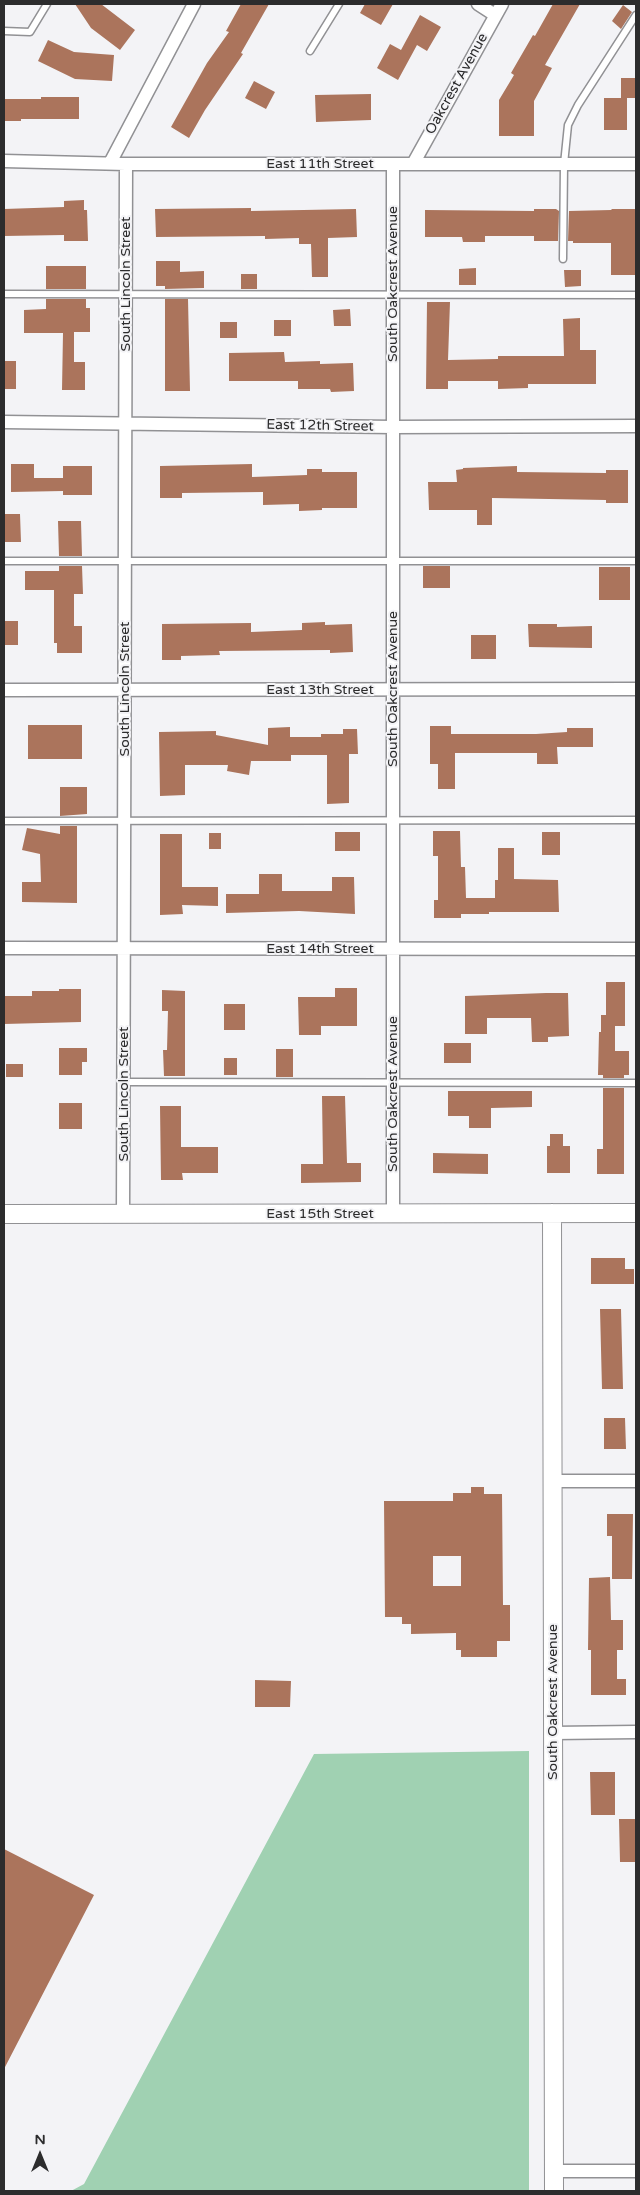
<!DOCTYPE html>
<style>
body{margin:0}
#map{position:relative;width:640px;height:2195px;overflow:hidden;background:#f3f3f6;font-family:"Varela Round",sans-serif}
canvas{display:block}
.frame{position:absolute;inset:0;border:5px solid #2c2c2d;pointer-events:none}
.north{position:absolute;left:15px;top:2130px;width:50px;height:50px;-webkit-text-stroke:4px #f3f3f6;paint-order:stroke;rotate:0deg;font-size:14px;font-weight:700;line-height:20px;text-align:center;color:#2c2c2d}
.north::after{content:'';display:block;margin:auto;width:18px;height:22px;background:#2c2c2d;clip-path:polygon(50% 0,100% 100%,50% 72%,0 100%)}
</style>
<div id="map">
<canvas width="640" height="2195"></canvas>
<div class="frame"></div>
<div class="north">N</div>
</div>
<script>
const context = document.querySelector('canvas').getContext('2d');
context.lineJoin = 'round';
function fillPath(path, color) {
  context.fillStyle = color;
  context.fill(path, 'evenodd');
}
function shape(rows) {
  const path = new Path2D();
  for (const r of rows) {
    path.moveTo(r[0], r[1]);
    for (let i = 2; i < r.length; i += 2) path.lineTo(r[i], r[i + 1]);
  }
  return path;
}
function stroke(path, color, width, dash) {
  context.strokeStyle = color;
  context.lineWidth = width;
  context.lineCap = dash ? 'butt' : 'round';
  context.setLineDash(dash || []);
  context.stroke(path);
}
function drawText(font, color, halo, rows, align = 'center') {
  context.font = font + ' "Varela Round",sans-serif';
  context.lineWidth = 4;
  context.setLineDash([]);
  context.textBaseline = 'middle';
  context.strokeStyle = halo;
  context.fillStyle = color;
  for (const [text, x, y, turn = 0] of rows) {
    context.save();
    context.translate(x, y);
    context.rotate((+turn || 0) * Math.PI / 180);
    context.textAlign = isNaN(turn) ? turn : align;
    if (halo) context.strokeText(text, 0, 0);
    context.fillText(text, 0, 0);
    context.restore();
  }
}
fillPath(shape([
 [529,1751,529,2191,71,2191,84,2184,314,1754]
]), '#a0d1b2');
fillPath(shape([
 [75,4,101,4,135,30,120,50,91,28],
 [241,4,269,4,241,53,243,54,205,110,189,138,171,127,207,63,229,32,226,31],
 [365,4,393,4,381,25,360,13],
 [553,4,580,4,545,65,552,68,534,101,534,136,499,136,499,100,514,75,511,73,533,35,535,36],
 [623,5,632,12,621,29,612,21],
 [420,15,441,27,427,51,417,45,398,80,377,68,390,44,401,50],
 [48,40,74,52,114,55,112,81,75,79,38,61],
 [621,78,636,78,636,98,627,98,627,130,604,130,604,98,621,98],
 [254,81,275,92,266,109,245,98],
 [371,94,371,120,316,122,315,95],
 [41,97,79,97,79,119,21,119,21,121,4,121,4,99,41,99],
 [84,200,84,210,87,210,88,241,64,241,64,235,4,236,4,209,64,207,64,201],
 [251,208,251,211,356,209,357,237,328,238,328,277,312,277,311,244,299,244,299,238,265,239,265,236,156,237,155,209],
 [534,209,556,209,559,211,558,241,534,241,534,236,485,236,485,242,463,242,462,237,425,237,425,210,534,211],
 [612,209,636,209,635,275,611,275,611,243,573,243,573,241,568,241,569,211,611,210],
 [156,261,180,261,180,272,204,271,204,288,165,289,165,286,156,286],
 [46,266,86,266,86,289,46,289],
 [476,268,476,285,459,285,459,269],
 [564,270,581,270,581,286,565,287],
 [241,274,257,274,257,289,241,289],
 [46,299,86,299,86,308,90,308,90,332,74,332,74,362,85,362,85,390,62,390,63,333,24,333,24,310,46,309],
 [165,299,188,299,190,391,165,391],
 [427,302,450,302,448,360,498,359,498,356,564,356,563,319,580,318,580,350,596,350,596,384,528,384,528,388,498,389,498,381,448,381,448,389,426,389],
 [350,309,351,326,334,326,333,310],
 [274,320,291,320,291,336,274,336],
 [220,322,237,322,237,338,220,338],
 [284,352,285,362,320,361,320,364,353,363,354,391,331,392,330,389,298,389,298,381,229,381,229,353],
 [4,361,16,361,16,389,4,389],
 [11,464,34,464,34,478,63,478,63,466,92,466,92,495,63,495,63,491,11,492],
 [252,464,252,477,307,475,307,469,322,469,322,472,357,472,357,508,322,508,322,510,299,511,299,504,263,505,263,492,182,493,182,498,160,498,160,466],
 [517,466,517,472,606,473,606,470,628,470,628,503,606,503,606,500,492,498,492,525,477,525,477,510,429,510,428,482,457,482,456,470,463,469,463,468],
 [4,514,20,514,21,542,4,542],
 [58,521,81,521,82,556,59,556],
 [59,566,82,566,83,594,74,594,74,626,82,626,82,653,57,653,57,643,54,643,54,590,25,590,25,571,59,571],
 [423,566,450,566,450,588,423,588],
 [599,567,630,567,630,600,599,600],
 [4,621,18,621,18,645,4,645],
 [325,622,325,625,352,624,353,652,330,653,330,650,219,651,220,655,181,656,181,660,162,660,162,624,251,623,251,632,302,630,302,623],
 [528,624,557,624,557,627,592,626,592,648,529,647],
 [471,635,496,635,496,659,471,659],
 [28,725,82,725,82,759,28,759],
 [430,726,451,726,451,734,536,734,567,732,567,728,593,728,593,747,557,747,558,764,537,764,537,753,455,753,455,789,438,789,438,764,430,764],
 [290,727,290,737,321,737,321,734,343,734,343,729,357,729,358,754,349,754,349,803,327,804,327,755,291,755,291,761,251,761,249,775,227,771,228,765,185,765,185,795,160,796,159,732,216,731,216,735,268,745,268,728],
 [60,787,87,787,87,814,60,816],
 [60,826,77,826,77,903,22,902,22,882,41,882,40,854,22,850,27,828,60,834],
 [433,831,460,831,461,867,465,867,466,898,495,898,495,880,498,880,498,848,514,848,514,879,558,880,559,912,489,912,489,914,461,914,461,918,434,918,434,900,438,900,438,856,433,856],
 [335,832,360,832,360,851,335,851],
 [542,832,560,832,560,855,542,855],
 [209,833,221,833,221,849,209,849],
 [160,834,182,834,182,887,218,887,218,906,182,905,183,914,160,915],
 [259,874,282,874,282,891,332,891,332,877,354,877,355,914,299,911,226,913,226,894,259,894],
 [606,982,625,982,625,1026,615,1026,615,1051,629,1051,629,1075,624,1075,624,1078,603,1078,603,1075,598,1075,599,1032,601,1032,601,1015,606,1015],
 [335,988,357,988,357,1026,321,1026,321,1035,299,1035,298,997,335,997],
 [59,989,81,989,81,1022,4,1024,4,996,32,996,32,991,59,991],
 [162,990,185,991,185,1076,164,1076,163,1050,167,1050,168,1011,162,1011],
 [546,993,568,993,569,1036,548,1037,548,1042,532,1042,531,1018,487,1018,487,1034,465,1034,465,996],
 [224,1004,245,1004,245,1030,224,1030],
 [444,1043,471,1043,471,1063,444,1063],
 [59,1048,87,1048,87,1062,82,1062,82,1075,59,1075],
 [276,1049,293,1049,293,1077,276,1077],
 [224,1058,237,1058,237,1075,224,1075],
 [6,1064,23,1064,23,1077,6,1077],
 [603,1088,624,1088,624,1174,597,1174,597,1149,603,1149],
 [448,1091,532,1091,532,1107,491,1108,491,1128,469,1128,469,1116,448,1116],
 [322,1096,345,1096,347,1163,361,1163,361,1182,301,1183,301,1164,323,1164],
 [59,1103,82,1103,82,1129,59,1129],
 [160,1106,181,1106,181,1147,218,1147,218,1173,182,1173,183,1180,161,1180],
 [550,1134,563,1134,563,1146,570,1146,570,1173,547,1173,547,1146,550,1146],
 [433,1153,488,1154,488,1174,433,1173],
 [591,1258,625,1258,625,1269,634,1269,634,1284,591,1284],
 [600,1309,621,1309,623,1389,602,1389],
 [604,1418,625,1418,626,1449,604,1449],
 [471,1487,484,1487,484,1494,502,1494,503,1605,510,1605,510,1641,497,1641,497,1657,461,1657,461,1650,456,1650,456,1633,411,1634,411,1624,402,1624,402,1617,385,1617,384,1501,453,1501,453,1493,471,1493],
 [433,1556,461,1556,461,1586,433,1586],
 [607,1514,633,1514,632,1579,612,1579,612,1536,607,1536],
 [610,1577,611,1620,623,1620,623,1650,617,1650,617,1679,626,1679,626,1695,591,1695,591,1650,588,1650,589,1578],
 [255,1680,291,1681,290,1707,255,1707],
 [590,1772,615,1772,615,1815,591,1815],
 [619,1819,636,1819,636,1862,620,1862],
 [4,1849,94,1895,4,2069]
]), '#ab745c');
const lane = shape([
 [4,31,30,32,47,4],
 [310,51,339,4],
 [563,259,564,164,568,125,578,105,636,15],
 [4,294,636,295],
 [4,561,636,561],
 [4,821,636,820],
 [124,1082,636,1083]
]);
const street = shape([
 [478,4,495,15],
 [4,161,126,164,636,164],
 [110,163,194,4],
 [413,164,502,4],
 [4,422,393,427,636,426],
 [4,690,636,689],
 [4,948,636,949],
 [393,1213,393,164],
 [123,1214,126,164],
 [553,1481,636,1481],
 [553,1733,636,1732],
 [554,2171,636,2171]
]);
const secondary = shape([
 [552,1213,554,2191],
 [4,1214,636,1213]
]);
stroke(lane, '#919194', 9);
stroke(street, '#919194', 15);
stroke(secondary, '#919194', 20);
stroke(lane, '#fff', 6);
stroke(street, '#fff', 12);
stroke(secondary, '#fff', 18);
drawText('14px', '#2c2c2d', '#f3f3f6', [
 ["Oakcrest Avenue",457,84,-61],
 ["East 11th Street",320,164],
 ["South Lincoln Street",126,284,-90],
 ["South Oakcrest Avenue",393,284,-90],
 ["East 12th Street",320,426,1],
 ["South Lincoln Street",125,689,-90],
 ["South Oakcrest Avenue",393,689,-90],
 ["East 13th Street",320,690],
 ["East 14th Street",320,949],
 ["South Lincoln Street",124,1094,-90],
 ["South Oakcrest Avenue",393,1094,-90],
 ["East 15th Street",320,1214],
 ["South Oakcrest Avenue",553,1702,-90]
]);
</script>
